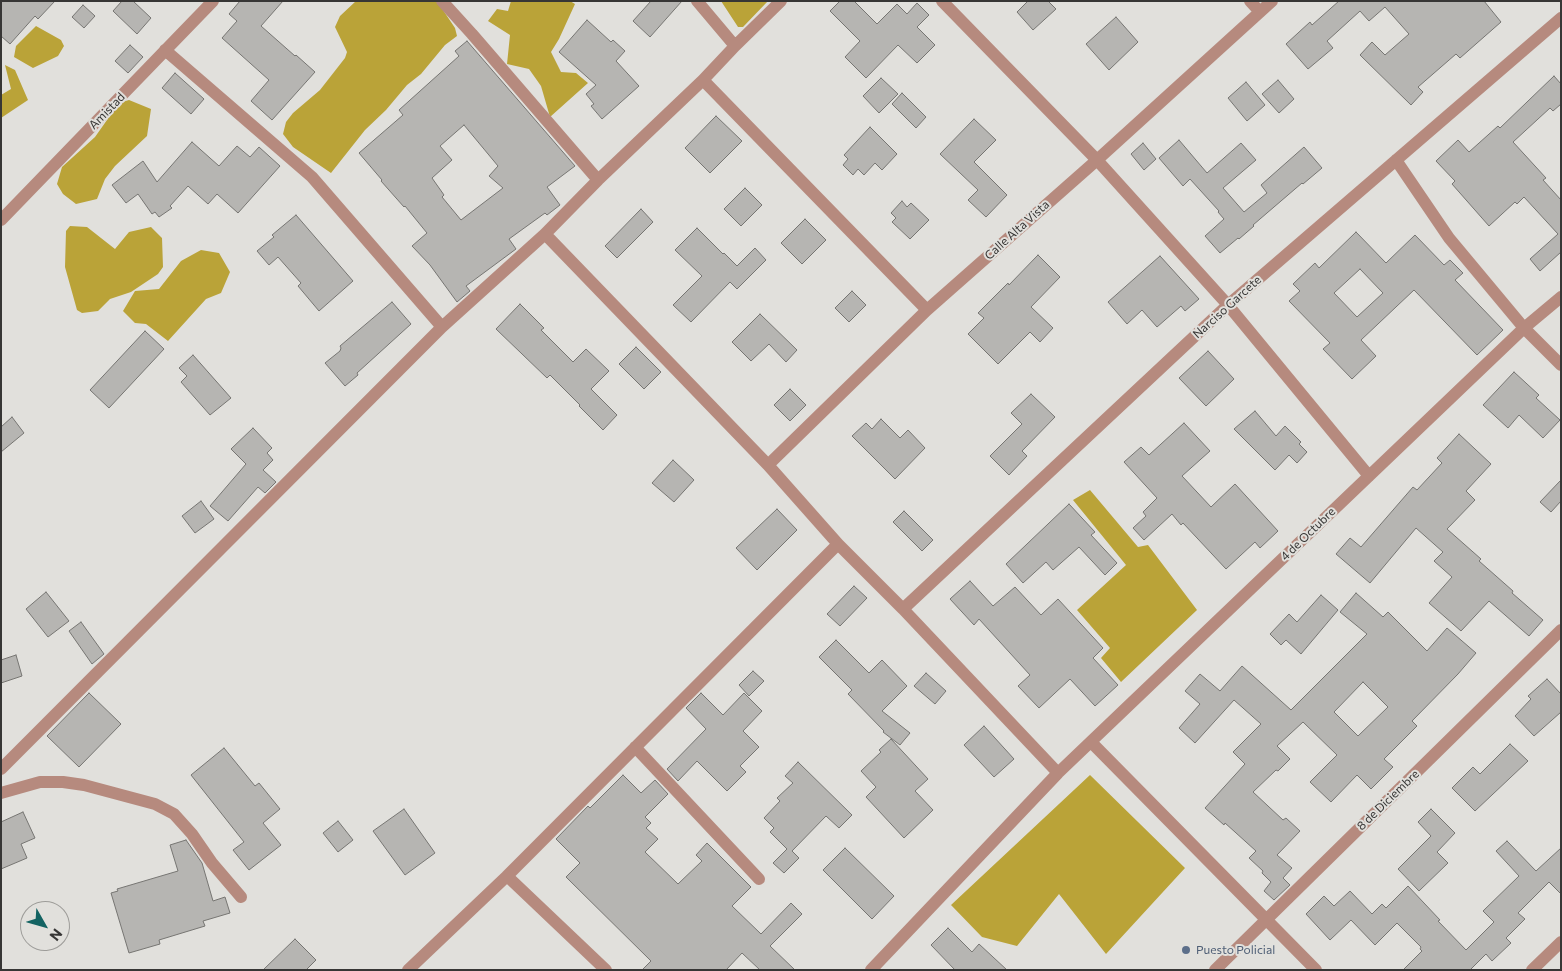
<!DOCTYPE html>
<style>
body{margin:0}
#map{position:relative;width:1562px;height:971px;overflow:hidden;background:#e1e0dc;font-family:Commissioner,sans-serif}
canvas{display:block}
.frame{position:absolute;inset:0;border:2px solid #373635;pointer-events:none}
.north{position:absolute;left:20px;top:901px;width:50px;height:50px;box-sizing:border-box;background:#e1e0dc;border:1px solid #9d9c99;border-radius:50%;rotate:128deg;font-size:14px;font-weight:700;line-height:20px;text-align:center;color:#373635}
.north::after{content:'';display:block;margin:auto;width:18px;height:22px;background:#136362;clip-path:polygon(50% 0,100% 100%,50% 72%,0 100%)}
</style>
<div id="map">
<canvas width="1562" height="971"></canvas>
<div class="frame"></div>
<div class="north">N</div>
</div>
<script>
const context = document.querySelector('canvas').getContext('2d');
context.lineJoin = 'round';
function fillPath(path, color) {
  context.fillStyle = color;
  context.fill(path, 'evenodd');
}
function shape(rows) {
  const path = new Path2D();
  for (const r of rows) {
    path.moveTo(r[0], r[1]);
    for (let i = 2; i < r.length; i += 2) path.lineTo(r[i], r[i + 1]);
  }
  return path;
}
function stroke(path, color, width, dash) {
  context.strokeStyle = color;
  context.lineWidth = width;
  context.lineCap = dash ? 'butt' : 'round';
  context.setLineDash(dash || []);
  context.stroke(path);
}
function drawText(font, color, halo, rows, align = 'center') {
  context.font = font + ' Commissioner,sans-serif';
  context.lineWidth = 4;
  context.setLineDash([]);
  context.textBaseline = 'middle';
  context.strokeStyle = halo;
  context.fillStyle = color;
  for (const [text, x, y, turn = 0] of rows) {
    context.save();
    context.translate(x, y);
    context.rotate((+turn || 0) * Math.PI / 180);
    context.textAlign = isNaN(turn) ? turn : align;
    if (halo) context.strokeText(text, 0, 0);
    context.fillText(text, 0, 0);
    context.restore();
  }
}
fillPath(shape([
 [356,1,437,1,455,28,457,36,445,45,421,74,407,85,386,110,365,130,331,173,293,147,283,134,286,122,293,113,320,90,345,58,347,52,335,27,340,16],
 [511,1,570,1,575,4,559,39,551,52,561,72,576,73,588,83,550,117,541,86,529,69,507,64,510,35,488,21,497,9,508,11],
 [721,1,768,1,743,27,738,27],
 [36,26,61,40,64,46,58,56,33,68,14,57,16,46],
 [5,65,15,70,28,100,1,118,1,95,11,89],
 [129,100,151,109,147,136,115,166,105,179,97,199,76,204,63,194,57,184,62,167,95,137,119,103],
 [70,226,87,227,115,249,129,232,151,227,162,238,163,267,158,274,131,292,110,299,98,311,82,313,77,310,65,267,66,231],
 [201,250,219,253,230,272,221,293,206,299,168,341,146,324,135,323,123,311,135,291,159,289,181,261],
 [1090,490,1138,547,1148,545,1197,610,1121,682,1101,658,1110,648,1077,610,1126,565,1073,500],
 [1090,775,1185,868,1106,954,1059,894,1017,946,982,937,951,905]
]), '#baa338');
const building = shape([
 [1,1,55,1,38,19,35,16,10,44,1,36,1,1],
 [122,1,133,1,151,18,137,34,113,11,122,1],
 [240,1,283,1,261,26,295,56,296,55,315,72,272,120,251,101,269,80,222,38,237,21,229,14,240,1],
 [651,1,682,1,650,37,633,21,651,1],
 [840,1,854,1,877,24,897,4,907,14,917,3,929,15,917,27,935,45,917,63,898,45,866,78,845,57,860,41,830,11,840,1],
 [1028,1,1048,1,1056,9,1033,30,1017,12,1028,1],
 [1339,1,1484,1,1501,22,1460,58,1456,54,1418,87,1423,92,1411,105,1360,55,1372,42,1385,55,1409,34,1385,7,1369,21,1360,11,1327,41,1333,48,1308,69,1286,44,1310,22,1312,25,1339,1],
 [83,5,95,16,84,28,72,17,83,5],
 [1116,17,1138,42,1109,70,1086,44,1116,17],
 [587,20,611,42,613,40,625,51,616,61,639,86,602,119,591,106,594,104,586,94,596,85,559,52,587,20],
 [467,41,575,166,547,187,560,205,547,215,545,213,509,239,516,249,466,286,470,291,457,302,430,265,412,246,427,233,405,206,404,207,381,181,382,180,359,153,403,115,399,110,459,56,455,51,467,41],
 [464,125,498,166,489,176,503,188,461,220,442,197,444,195,432,178,452,160,440,146,464,125],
 [130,45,143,57,128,73,115,61,130,45],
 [175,73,204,99,191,114,162,88,175,73],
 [1554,76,1561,84,1561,104,1553,111,1550,108,1513,142,1546,178,1543,180,1561,200,1561,252,1540,271,1530,259,1558,234,1524,197,1517,204,1515,202,1489,226,1452,184,1455,181,1436,161,1458,140,1469,152,1498,126,1500,128,1554,76],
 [881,78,898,94,879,113,863,96,881,78],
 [1278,80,1294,99,1279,113,1262,94,1278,80],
 [1246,82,1265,105,1247,121,1228,98,1246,82],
 [902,93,926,117,916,128,892,104,902,93],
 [716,116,742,141,710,173,685,148,716,116],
 [974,119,996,140,974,162,1007,195,986,217,968,200,978,190,940,154,974,119],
 [870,127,897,154,882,170,875,163,864,175,858,169,853,175,843,165,848,159,844,155,870,127],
 [1179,140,1207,173,1241,143,1256,160,1223,188,1244,212,1267,193,1261,185,1304,147,1322,168,1303,184,1302,183,1253,225,1254,226,1239,239,1238,238,1220,253,1205,236,1224,219,1218,212,1219,211,1190,179,1183,186,1159,158,1179,140],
 [192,142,219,166,237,146,250,157,259,147,280,166,238,213,217,194,208,204,188,186,170,206,172,208,159,217,155,212,152,214,138,194,126,203,112,185,143,161,157,182,192,142],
 [1143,143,1156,159,1144,170,1131,154,1143,143],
 [745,188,762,205,741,226,724,209,745,188],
 [902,201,907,207,911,203,929,220,910,239,892,222,896,218,891,213,902,201],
 [641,209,653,222,617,258,605,246,641,209],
 [296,215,353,281,319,311,298,286,301,283,278,257,269,265,257,251,274,237,272,235,296,215],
 [805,219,826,240,802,264,781,243,805,219],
 [697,228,723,254,724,253,737,266,755,248,766,260,737,289,730,282,691,322,673,305,702,276,675,250,697,228],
 [1356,232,1386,263,1415,235,1444,265,1450,260,1463,273,1455,280,1503,330,1477,355,1414,290,1361,340,1376,356,1352,379,1323,349,1330,343,1289,301,1300,291,1293,284,1315,263,1319,268,1356,232],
 [1360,269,1383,293,1357,317,1334,293,1360,269],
 [1038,255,1060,277,1031,307,1053,328,1040,342,1030,332,998,364,968,334,984,318,978,313,1008,283,1009,285,1038,255],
 [1160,256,1199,299,1185,311,1181,306,1157,327,1142,310,1127,324,1108,302,1160,256],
 [852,291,866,305,849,322,835,308,852,291],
 [392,302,411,324,357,373,358,375,345,386,325,363,340,351,341,348,340,346,392,302],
 [520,304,544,328,541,330,573,362,586,349,609,371,591,389,617,415,603,430,579,406,580,405,550,375,547,378,496,329,520,304],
 [760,314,797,350,786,362,769,344,751,361,732,342,760,314],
 [145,331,164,349,109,408,90,390,145,331],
 [636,347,661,372,644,389,619,364,636,347],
 [1208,351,1234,379,1206,406,1179,378,1208,351],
 [193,355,231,398,210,415,181,382,187,376,179,368,193,355],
 [1514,372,1539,395,1536,398,1560,420,1543,438,1519,415,1508,428,1483,405,1514,372],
 [790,389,806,405,790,421,774,405,790,389],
 [1031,394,1055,417,1022,451,1027,456,1009,475,990,456,1022,424,1011,413,1031,394],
 [1255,411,1276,436,1285,426,1301,442,1299,444,1307,452,1297,463,1289,455,1275,470,1234,429,1255,411],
 [12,417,24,433,1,452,1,427,12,417],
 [881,419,900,438,908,430,925,448,895,479,852,436,866,423,872,429,881,419],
 [1184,423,1210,451,1182,476,1211,507,1235,484,1278,531,1260,548,1255,542,1226,569,1183,523,1181,525,1172,514,1144,540,1133,528,1146,516,1143,512,1157,498,1124,462,1141,447,1149,455,1184,423],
 [253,428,272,448,267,453,273,460,263,470,276,482,265,493,258,487,228,521,210,506,246,464,231,449,253,428],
 [1459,434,1491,464,1466,491,1475,500,1447,529,1481,559,1479,561,1513,591,1512,593,1543,620,1529,636,1489,601,1461,631,1429,603,1452,577,1434,561,1443,552,1416,528,1370,583,1336,554,1350,538,1361,547,1413,487,1417,490,1442,463,1437,458,1459,434],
 [673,460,694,480,674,502,652,483,673,460],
 [1561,480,1561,501,1551,512,1540,502,1561,480],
 [201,501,214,519,195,533,182,516,201,501],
 [1069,504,1095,532,1091,535,1117,563,1105,575,1079,547,1053,570,1046,562,1023,583,1006,564,1069,504],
 [777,509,797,530,757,570,736,548,777,509],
 [904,511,933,540,922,551,893,522,904,511],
 [970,581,993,606,1015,587,1041,615,1058,599,1103,648,1093,658,1118,685,1095,706,1070,679,1039,708,1018,686,1030,675,979,619,974,625,950,599,970,581],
 [854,586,867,598,840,626,827,614,854,586],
 [46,592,69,621,48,637,26,609,46,592],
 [1356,593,1383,617,1388,612,1427,651,1447,628,1476,653,1458,674,1412,721,1417,726,1384,759,1393,767,1371,789,1357,775,1331,802,1310,782,1337,755,1303,722,1277,746,1290,759,1278,771,1276,770,1253,792,1283,820,1286,818,1300,831,1277,855,1292,868,1283,878,1290,885,1274,900,1264,891,1271,882,1262,873,1263,871,1249,858,1256,851,1225,823,1224,825,1205,808,1245,764,1233,752,1261,724,1234,700,1195,743,1179,728,1200,704,1185,691,1200,674,1220,691,1242,666,1291,710,1367,634,1340,612,1356,593],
 [1363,682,1388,707,1358,736,1334,712,1363,682],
 [1321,595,1338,610,1301,654,1286,640,1281,645,1270,634,1289,614,1297,622,1321,595],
 [81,622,104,654,92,664,69,631,81,622],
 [836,640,869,673,882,660,907,686,882,711,910,733,900,745,883,732,884,731,848,694,852,690,819,657,836,640],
 [16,655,22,676,1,683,1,660,16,655],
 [753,671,764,681,749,696,739,685,753,671],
 [926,673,946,691,935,704,914,686,926,673],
 [1547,679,1561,694,1561,712,1534,736,1515,716,1531,699,1528,696,1547,679],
 [89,693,121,724,79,767,47,736,89,693],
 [701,693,723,715,744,693,762,711,743,731,759,747,740,766,746,772,727,791,697,761,678,781,667,769,706,729,686,708,701,693],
 [984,726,1014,759,994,777,964,745,984,726],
 [891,739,928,779,915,791,933,810,904,838,866,797,876,787,861,771,881,752,879,750,891,739],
 [1510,744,1528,761,1475,811,1452,788,1473,767,1480,774,1510,744],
 [224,748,255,786,259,783,280,809,263,823,281,845,249,870,233,850,244,842,191,775,224,748],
 [798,762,852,815,839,828,826,816,792,851,799,858,784,873,773,863,787,849,770,832,774,828,764,818,780,801,777,798,793,783,785,776,798,762],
 [623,775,641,793,655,780,668,794,645,817,651,823,646,828,658,839,645,852,678,884,702,861,696,855,707,843,751,887,732,906,761,934,791,903,802,914,770,946,795,970,760,970,742,953,726,970,642,970,651,961,566,877,580,863,556,839,588,806,590,808,623,775],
 [404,809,435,853,405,875,373,831,404,809],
 [1431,809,1455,833,1437,852,1448,863,1419,891,1398,869,1431,836,1418,822,1431,809],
 [23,812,35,838,21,844,27,858,1,869,1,822,23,812],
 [338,821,353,840,338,852,323,833,338,821],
 [186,840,202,863,213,901,225,897,230,913,203,921,205,926,159,940,160,944,129,953,111,893,118,891,117,889,178,871,170,845,186,840],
 [1507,841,1536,871,1561,848,1561,894,1549,882,1518,913,1525,919,1506,938,1511,943,1492,961,1486,954,1470,970,1403,970,1422,951,1420,949,1421,947,1397,923,1375,945,1351,920,1330,940,1306,914,1324,896,1334,906,1350,891,1372,914,1382,904,1386,908,1408,886,1440,920,1438,921,1466,950,1494,922,1483,911,1519,876,1496,851,1507,841],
 [845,848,894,896,872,919,823,870,845,848],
 [948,928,972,952,979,944,1007,970,955,970,931,945,948,928],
 [295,939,316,960,306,970,263,970,295,939]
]);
fillPath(building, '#b6b5b2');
stroke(building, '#767572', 1);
stroke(shape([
 [442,1,472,34,598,180],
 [697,1,735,46],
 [942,1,1097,160,1228,305,1369,476],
 [1250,1,1260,12],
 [165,50,312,177,442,327],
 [703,80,927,310],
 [1396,160,1449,238,1524,328,1561,365],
 [1,220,213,1],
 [545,234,768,465,838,544,903,609,1058,773],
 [768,465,927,310,1097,160,1272,1],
 [903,609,1228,305,1561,18],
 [1091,742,1316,970],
 [635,747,759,879],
 [1,769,442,327,545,234,598,180,703,80,735,46,781,1],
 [1,793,40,782,63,782,84,785,155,804,174,814,192,834,212,863,241,897],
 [507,876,606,970],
 [408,970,507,876,838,544],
 [871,970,1058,773,1524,328,1561,297],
 [1215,970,1561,630],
 [1532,970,1561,942]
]), '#b68a7e', 12);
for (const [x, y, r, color] of [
 [1186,950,5,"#5c6f8a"]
]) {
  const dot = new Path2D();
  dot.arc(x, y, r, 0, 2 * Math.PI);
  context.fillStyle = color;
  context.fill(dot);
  stroke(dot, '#e1e0dc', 2);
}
drawText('12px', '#373635', '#e1e0dc', [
 ["Amistad",107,111,-46],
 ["Calle Alta Vista",1017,230,-42],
 ["Narciso Garcete",1227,307,-42],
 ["4 de Octubre",1308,534,-44],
 ["8 de Diciembre",1388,800,-44]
]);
drawText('12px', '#4e5e75', '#e1e0dc', [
 ["Puesto Policial",1196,950]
], 'left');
</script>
